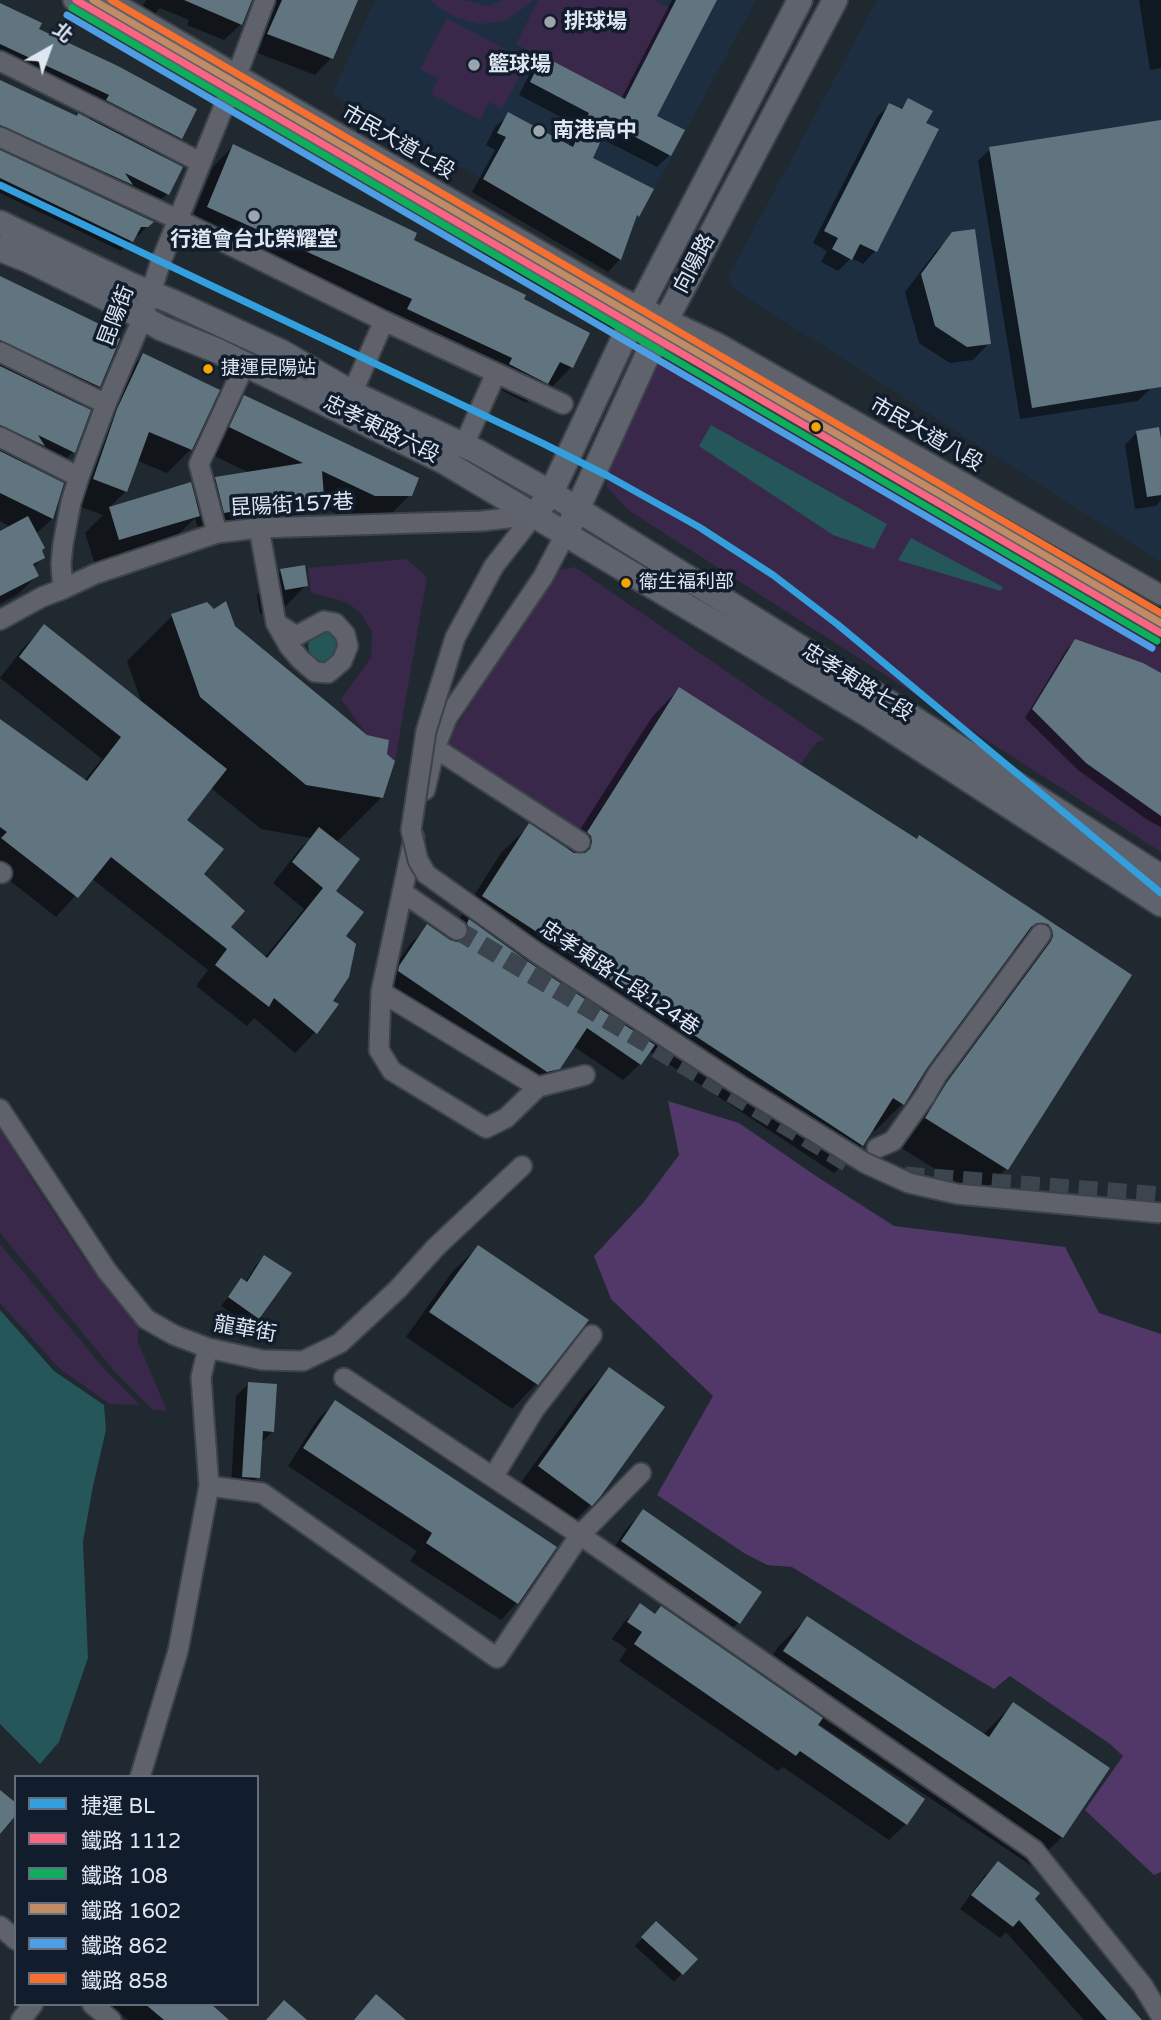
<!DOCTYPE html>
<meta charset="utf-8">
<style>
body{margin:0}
#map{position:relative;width:1161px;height:2020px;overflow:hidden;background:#202830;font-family:"Varela Round","Noto Sans TC",sans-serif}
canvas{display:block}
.legend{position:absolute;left:14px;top:1775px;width:245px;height:231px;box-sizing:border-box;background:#111d2c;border:2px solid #636d7b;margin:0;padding:9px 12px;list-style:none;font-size:21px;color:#dee6f1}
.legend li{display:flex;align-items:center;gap:14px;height:35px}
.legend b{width:35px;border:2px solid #636d7b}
.north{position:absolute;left:14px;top:14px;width:70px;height:70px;-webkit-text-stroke:5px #111d2c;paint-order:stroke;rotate:40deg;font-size:19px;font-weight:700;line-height:28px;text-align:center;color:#dee6f1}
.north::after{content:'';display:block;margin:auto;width:24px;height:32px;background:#dee6f1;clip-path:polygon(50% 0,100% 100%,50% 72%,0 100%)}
</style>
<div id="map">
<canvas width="1161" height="2020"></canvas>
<ul class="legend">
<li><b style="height:9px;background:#339fdd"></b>捷運 BL</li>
<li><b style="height:9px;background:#fa6682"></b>鐵路 1112</li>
<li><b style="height:9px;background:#0daf5c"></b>鐵路 108</li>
<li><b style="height:9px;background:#c18c65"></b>鐵路 1602</li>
<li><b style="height:9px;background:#4d9ee5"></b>鐵路 862</li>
<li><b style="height:9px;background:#f46f30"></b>鐵路 858</li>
</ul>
<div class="north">北</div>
</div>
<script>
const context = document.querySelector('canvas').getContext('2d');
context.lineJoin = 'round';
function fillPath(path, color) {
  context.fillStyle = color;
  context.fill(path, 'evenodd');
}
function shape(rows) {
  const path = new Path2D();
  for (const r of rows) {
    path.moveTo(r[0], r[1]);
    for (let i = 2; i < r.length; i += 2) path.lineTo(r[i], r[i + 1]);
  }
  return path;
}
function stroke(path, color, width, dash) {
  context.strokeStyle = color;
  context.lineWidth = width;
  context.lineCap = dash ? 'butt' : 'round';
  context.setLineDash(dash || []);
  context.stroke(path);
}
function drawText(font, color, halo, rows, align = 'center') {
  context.font = font + ' "Varela Round","Noto Sans TC",sans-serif';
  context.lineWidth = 7;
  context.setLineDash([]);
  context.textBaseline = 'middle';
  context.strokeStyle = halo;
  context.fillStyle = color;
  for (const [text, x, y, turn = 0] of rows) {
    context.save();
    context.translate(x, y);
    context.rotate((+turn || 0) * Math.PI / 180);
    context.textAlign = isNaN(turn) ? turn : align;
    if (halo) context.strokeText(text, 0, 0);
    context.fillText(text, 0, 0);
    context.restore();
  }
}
fillPath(shape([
 [375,0,756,0,631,233,621,260,483,179,395,132,332,94],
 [877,0,1161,0,1161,562,734,289,728,277]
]), '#1e2e41');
fillPath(shape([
 [431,0,462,0,489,6,504,0,534,0,507,20,480,24,457,18,438,7],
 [538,0,654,0,672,9,625,99,516,44],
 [447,18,527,61,502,109,489,102,480,120,431,94,438,79,420,69],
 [676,354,1161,648,1161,852,628,510,607,487,607,469,659,364,665,357],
 [406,559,427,577,395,761,387,754,389,740,367,735,341,699,371,658,372,632,361,613,346,602,311,593,308,568],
 [575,567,826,740,817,742,798,768,679,687,575,849,446,743,541,592,560,570],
 [0,1129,37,1188,85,1260,139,1326,138,1342,167,1411,153,1410,115,1372,0,1233],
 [0,1244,107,1372,140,1405,110,1404,60,1369,0,1303]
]), '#3a284b');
fillPath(shape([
 [668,1101,739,1123,816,1176,894,1226,1065,1247,1099,1313,1161,1334,1161,1872,1154,1875,1085,1810,1123,1756,1110,1744,1010,1676,994,1689,909,1639,792,1567,767,1565,744,1553,657,1495,713,1396,611,1299,594,1256,643,1203,679,1155]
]), '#513868');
fillPath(shape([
 [711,425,887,524,874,549,833,535,699,446],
 [911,538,1003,587,1001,591,898,560],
 [320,629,336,632,340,653,327,662,316,660,309,651,308,646,311,635],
 [0,1310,54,1371,104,1405,106,1430,93,1486,83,1542,88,1658,59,1742,40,1764,0,1724]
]), '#25565a');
fillPath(shape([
 [146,0,250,0,241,24,224,40,187,25,189,20,160,8,151,18,140,11],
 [273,0,355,0,331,58,315,75,252,51],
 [672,0,715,0,655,117,670,155,657,167,600,138,591,158,638,215,633,220,620,259,608,272,472,192,495,150,486,145,495,127,508,115,568,146,578,126,519,95,531,71,543,58,621,99],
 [1139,0,1161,0,1161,68,1150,70],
 [0,5,37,30,180,138,160,157,167,194,157,204,0,139,0,81,76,118,88,120,91,114,0,72],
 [908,101,924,124,875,251,863,264,851,258,838,271,821,262,827,251,813,243,877,117,889,105,899,110],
 [1161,122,1161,374,1151,388,1138,401,1020,419,978,161,990,149],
 [233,146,522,299,571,367,551,388,545,385,526,403,490,384,493,379,188,228,213,167],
 [0,152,151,222,139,235,135,236,121,251,0,193],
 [953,234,989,343,973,360,950,363,919,343,905,292,936,251],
 [0,278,118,339,98,386,79,406,88,411,73,452,54,471,30,459,24,465,62,484,52,519,36,534,43,557,33,568,37,576,18,594,0,604,0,533,11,527,0,521],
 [144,355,191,449,167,473,138,461,126,491,108,509,190,484,194,501,216,479,250,473,206,452,220,422,244,397,410,495,385,520,350,520,314,503,297,520,200,537,195,518,173,540,95,564,85,533,103,515,70,503,120,379],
 [1137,432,1161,450,1161,500,1156,506,1135,509,1125,445],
 [281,571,306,585,282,610,260,614,257,595],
 [207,604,234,627,382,797,336,843,334,891,344,937,331,1001,315,1032,295,1053,254,1018,247,1026,196,986,208,970,91,878,56,917,0,873,0,724,84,781,102,759,0,678,24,647,44,627,142,704,127,661,172,616],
 [211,788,261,829,311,838,299,850,273,883,304,909,264,958,228,927,201,874,185,820],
 [1075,641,1161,675,1161,827,1149,821,1078,770,1025,718,1067,649],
 [679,689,1130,975,1006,1169,979,1196,898,1146,1020,951,1012,950,926,1067,903,1103,875,1131,872,1129,862,1145,834,1173,649,1051,640,1064,623,1080,573,1046,558,1068,541,1085,383,984,411,943,428,927,450,942,463,928,456,924,501,853,529,826,567,850,652,717],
 [478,1247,586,1320,536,1384,512,1409,406,1337,453,1271],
 [264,1257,257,1317,249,1325,221,1306,241,1281,245,1283,256,1265],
 [610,1369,599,1496,566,1529,514,1492,585,1394],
 [248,1384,273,1431,260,1444,258,1477,246,1490,231,1489,236,1396],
 [335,1403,517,1603,501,1620,410,1561,417,1551,288,1466,318,1419],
 [643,1512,759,1593,738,1623,722,1639,606,1559,627,1528],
 [641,1606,759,1676,778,1647,807,1618,983,1735,1013,1704,1108,1769,1062,1837,1032,1866,817,1723,815,1726,906,1824,889,1840,783,1767,778,1771,619,1661,627,1649,612,1639,624,1622],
 [998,1863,1033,1899,1134,2020,1084,2020,1006,1932,1000,1938,960,1909,985,1875],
 [657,1923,695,1959,674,1982,635,1946],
 [109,2004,208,2004,227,2020,128,2020]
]), '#0007');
fillPath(shape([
 [184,0,252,0,242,25],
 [282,0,358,0,333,59,267,34],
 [676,0,717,0,657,116,685,130,671,156,609,123,593,158,654,189,639,217,637,215,621,260,483,179,506,137,497,133,508,112,573,147,589,113,530,82,543,56,625,99],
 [0,3,42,23,39,29,118,66,197,109,182,139,106,100,109,95,0,44],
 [0,80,77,116,78,113,183,167,169,195,125,173,133,185,0,125],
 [908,98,933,111,926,123,939,129,877,252,860,244,852,260,832,249,838,238,824,231,889,103,902,109],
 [1161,120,1161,387,1032,408,989,147],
 [233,144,417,233,414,240,526,295,524,299,590,333,573,368,560,362,548,384,509,364,512,358,407,309,412,299,207,207],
 [0,150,154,222,148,227,141,227,133,242,0,178],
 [975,229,991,344,967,347,935,326,921,274,952,232],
 [0,276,118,333,120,339,100,387,0,340],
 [143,353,220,390,192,450,149,432,127,492,93,479,117,409],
 [0,366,91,410,75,453,38,435,45,446,0,425],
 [244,395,419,478,412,496,375,496,322,471,324,496,224,513,215,477,303,463,229,427],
 [1159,427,1161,439,1161,495,1147,497,1136,431],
 [0,451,64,483,53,519,0,493],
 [191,482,200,516,119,540,109,507],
 [28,516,45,548,42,550,45,558,33,564,39,576,0,596,0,531],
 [305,565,308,586,285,590,280,569],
 [226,601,235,626,367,735,389,740,387,754,395,761,383,798,306,785,200,697,171,614,207,602,214,609],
 [44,624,227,769,187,820,224,849,204,874,245,911,231,927,267,958,323,888,292,862,319,827,360,859,336,891,364,912,346,936,356,944,349,977,333,1001,339,1004,317,1034,274,998,269,1007,215,965,227,949,111,857,78,898,1,838,7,832,0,827,0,719,87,781,121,737,19,657],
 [1075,639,1143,663,1161,673,1161,816,1086,763,1032,709],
 [679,687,917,839,919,835,1132,975,1008,1170,925,1118,947,1082,1051,941,1053,936,1052,930,1048,924,1037,923,1031,927,927,1068,904,1105,893,1098,863,1146,482,896,529,823,574,853,585,853,590,849,592,842,591,836,587,832],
 [469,919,530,963,655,1045,641,1065,587,1028,560,1069,547,1072,398,971,399,966,427,924,450,940,457,942,463,941,467,936,469,930,467,923],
 [478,1245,589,1320,538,1385,429,1312],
 [264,1255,292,1273,259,1319,228,1297,241,1278,247,1282],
 [609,1367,665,1407,600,1497,592,1506,538,1466],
 [248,1382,277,1384,274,1432,263,1431,260,1478,242,1477],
 [335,1400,557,1547,518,1604,426,1543,432,1533,303,1448],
 [643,1509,762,1592,740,1624,621,1541],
 [640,1603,655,1614,661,1606,823,1718,818,1725,925,1799,907,1825,800,1751,796,1756,634,1644,642,1632,627,1622],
 [807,1616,989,1737,1013,1702,1110,1768,1063,1838,783,1651],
 [0,1790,16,1803,16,1815,0,1834],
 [998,1861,1040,1893,1035,1899,1142,2020,1107,2020,1019,1920,1013,1927,971,1895],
 [656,1921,698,1959,683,1975,641,1937],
 [376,1994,406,2020,354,2020],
 [284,2000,307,2020,266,2020],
 [145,2004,211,2004,229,2020,164,2020]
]), '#617580');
stroke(shape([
 [457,930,850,1164],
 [905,1176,1161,1196]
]), '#3c444d', 19, [19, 10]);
const minor = shape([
 [73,0,435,213,611,310,708,361,1161,627],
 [110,0,258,87,618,296,718,343,1161,595],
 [0,61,107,114,200,162],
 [0,137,179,220,384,321,563,404],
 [0,352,106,404],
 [352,393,384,321],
 [0,437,79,477],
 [464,445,496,373],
 [259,528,276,623,289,646,300,659,315,672,328,673,342,661,348,646,345,634,335,623,324,621,296,636,276,623],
 [217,533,199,464,245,364],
 [566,533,543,577,447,718,435,748,580,842],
 [494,566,534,515],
 [63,589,95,574,217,533,259,528,482,521,534,515],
 [0,620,42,597,63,589,61,564,63,544,71,502,79,477,106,404,143,317,160,264,243,59,265,0],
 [425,790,435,748],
 [414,837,381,992,379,1050,392,1071,486,1128,506,1118,538,1087,585,1075],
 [0,872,2,873],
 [402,892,457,930],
 [381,992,538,1087],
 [0,1109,107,1271,146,1319,174,1335,208,1348,262,1360,303,1361,340,1343,397,1290,436,1247,522,1166],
 [877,1148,893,1141,925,1096,937,1075,1041,934],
 [344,1378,580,1535,641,1473],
 [493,1477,534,1410,592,1335],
 [209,1486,262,1493,497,1658,580,1535,1034,1850,1143,1986,1161,2016],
 [140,1777,178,1651,209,1486,201,1377,208,1348],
 [0,1926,16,1940],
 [92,2004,111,2020],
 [21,2020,33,2004]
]);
const major = shape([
 [0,223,131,285,173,302,283,353,352,393,476,451,551,493,878,696,1161,877],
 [0,249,28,260,122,306,161,328,218,351,443,461,867,714,1161,904],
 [541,506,551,493,622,342,800,0],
 [571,523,647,356,835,0]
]);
stroke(minor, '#3c4349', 23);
stroke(major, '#3c4349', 28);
stroke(minor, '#5f616b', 19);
stroke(major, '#5f636e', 24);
const minorBridge = shape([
 [494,566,455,638,426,731,411,830,418,860,426,874,537,953,739,1085,865,1163,909,1183,957,1194,1161,1213]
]);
stroke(minorBridge, '#3c4349', 23, []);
stroke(minorBridge, '#5f616b', 19);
stroke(shape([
 [76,0,1161,633]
]), '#fa6682', 7);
stroke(shape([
 [72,8,1157,641]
]), '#0daf5c', 7);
stroke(shape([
 [93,0,1161,623]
]), '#c18c65', 7);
stroke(shape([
 [67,15,1152,648]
]), '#4d9ee5', 7);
stroke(shape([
 [111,0,1161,613]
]), '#f46f30', 7);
stroke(shape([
 [0,185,542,443,608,476,699,527,773,575,837,624,1161,893]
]), '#339fdd', 7);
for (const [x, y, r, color] of [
 [550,22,7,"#9ca4ad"],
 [474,65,7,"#9ca4ad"],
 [539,131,7,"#9ca4ad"],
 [254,216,7,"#9ca4ad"],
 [208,369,6,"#f7a600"],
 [816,427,6,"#f7a600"],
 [626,583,6,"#f7a600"]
]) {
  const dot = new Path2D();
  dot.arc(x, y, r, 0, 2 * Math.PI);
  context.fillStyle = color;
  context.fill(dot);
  stroke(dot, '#111d2c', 2.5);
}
drawText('19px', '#dee6f1', '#111d2c', [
 ["捷運昆陽站",221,369],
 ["衛生福利部",639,583]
], 'left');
drawText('bold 21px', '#dee6f1', '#111d2c', [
 ["排球場",564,22],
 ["籃球場",488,65],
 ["南港高中",553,131],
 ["行道會台北榮耀堂",254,240,"center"]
], 'left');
drawText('21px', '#dee6f1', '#111d2c', [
 ["市民大道七段",398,143,30],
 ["向陽路",695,264,-62],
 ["昆陽街",117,316,-69],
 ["忠孝東路六段",381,430,26],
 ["市民大道八段",926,435,30],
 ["昆陽街157巷",292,506,-3],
 ["忠孝東路七段",857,683,32],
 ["忠孝東路七段124巷",619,979,34],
 ["龍華街",245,1330,10]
]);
</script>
